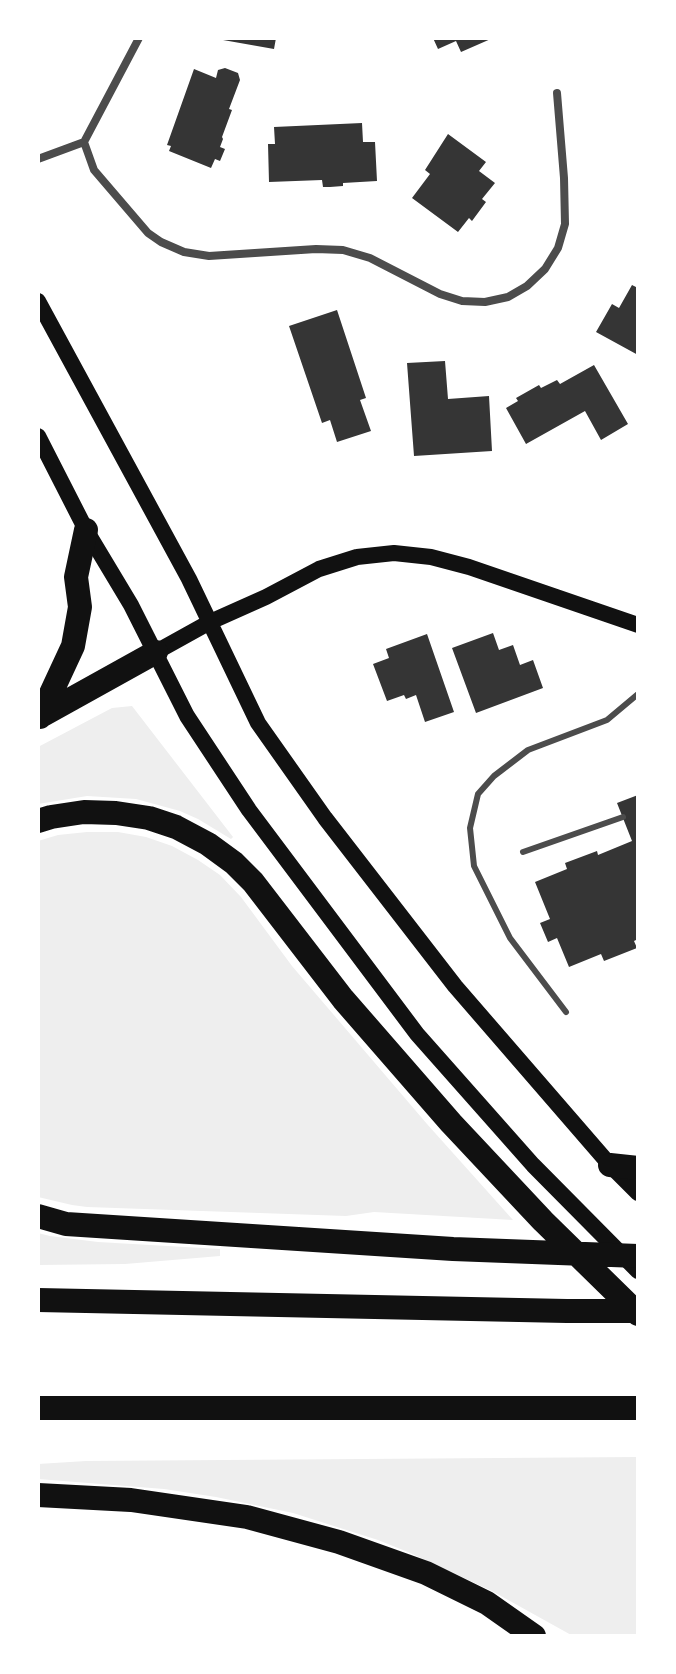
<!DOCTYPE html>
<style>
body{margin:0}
#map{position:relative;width:676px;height:1674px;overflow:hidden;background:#fff;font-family:"Golos Text",sans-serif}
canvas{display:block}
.frame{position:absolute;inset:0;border:40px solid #fff;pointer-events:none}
</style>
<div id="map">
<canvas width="676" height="1674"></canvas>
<div class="frame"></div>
</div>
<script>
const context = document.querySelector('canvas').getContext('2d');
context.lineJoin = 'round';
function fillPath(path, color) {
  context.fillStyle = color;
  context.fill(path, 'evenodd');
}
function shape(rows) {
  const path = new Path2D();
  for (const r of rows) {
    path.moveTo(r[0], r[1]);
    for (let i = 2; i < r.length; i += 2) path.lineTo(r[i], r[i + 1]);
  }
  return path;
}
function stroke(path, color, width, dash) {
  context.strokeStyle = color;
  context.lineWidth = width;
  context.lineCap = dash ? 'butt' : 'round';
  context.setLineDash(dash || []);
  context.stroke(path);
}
fillPath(shape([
 [132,706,233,837,231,839,198,819,180,811,136,799,87,796,38,804,38,747,112,708],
 [87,832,118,832,146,837,172,846,198,860,220,875,241,897,292,966,427,1124,513,1220,374,1212,346,1216,87,1207,72,1205,38,1197,38,841,58,835],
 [38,1233,50,1236,98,1242,220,1249,220,1256,125,1264,38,1265],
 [638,1457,638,1636,573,1636,492,1591,408,1552,378,1540,293,1513,216,1497,164,1489,38,1479,38,1464,86,1461]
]), '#eee');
fillPath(shape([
 [223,38,276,38,274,49,223,40],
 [433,38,493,38,461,52,456,41,438,49],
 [225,68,238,73,240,80,229,109,232,110,222,137,223,139,220,147,225,149,220,161,215,159,211,168,169,151,171,146,167,145,194,69,216,78,218,70],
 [362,123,363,142,375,142,377,181,343,183,343,186,330,187,323,187,322,180,269,182,268,144,275,144,274,127],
 [448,134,486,162,479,171,495,183,482,199,486,202,472,221,469,218,458,232,412,198,430,174,425,170],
 [632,285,638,288,638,355,596,332,612,304,619,308],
 [337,310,366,398,360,400,371,431,337,442,330,420,322,423,289,326],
 [445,361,448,399,489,396,492,451,414,456,407,363],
 [594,365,628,424,601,440,585,411,526,444,506,408,518,401,516,398,539,385,541,388,557,380,560,384],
 [493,633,499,650,513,645,520,665,533,660,543,688,476,713,452,648],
 [427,634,454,712,425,722,416,695,406,699,404,695,387,701,373,664,389,658,386,649],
 [638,795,638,939,634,941,637,948,604,961,601,954,569,967,557,938,548,942,540,923,550,919,535,882,567,869,565,863,597,851,598,855,632,841,617,803]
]), '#353535');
stroke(shape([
 [523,852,623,817],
 [566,1012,510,938,474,866,470,828,478,794,494,776,528,750,607,720,638,694]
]), '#4c4c4c', 6);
stroke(shape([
 [84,142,94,170,148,233,161,242,184,252,209,256,316,249,343,250,370,258,440,294,462,301,485,302,508,297,527,286,545,269,558,248,565,224,564,178,557,93],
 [38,159,84,142,139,38]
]), '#4c4c4c', 8);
stroke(shape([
 [38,301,189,579,258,723,325,818,455,986,610,1165,638,1193],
 [38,436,86,530,131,605,187,716,249,810,417,1034,533,1165,638,1271],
 [156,652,210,622,266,597,319,569,357,557,394,553,431,557,469,567,638,625]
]), '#111', 16);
stroke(shape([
 [39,717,156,652],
 [40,717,73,646,80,607,76,577,86,530],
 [38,821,51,817,84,812,116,813,149,818,176,827,208,844,234,863,253,882,343,999,451,1123,543,1221,638,1314],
 [610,1165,638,1168],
 [38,1216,66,1224,453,1249,638,1256],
 [38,1300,567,1311,638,1311],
 [38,1408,638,1408],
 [38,1495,131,1500,247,1517,339,1542,426,1573,487,1603,534,1636]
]), '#111', 24);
</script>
